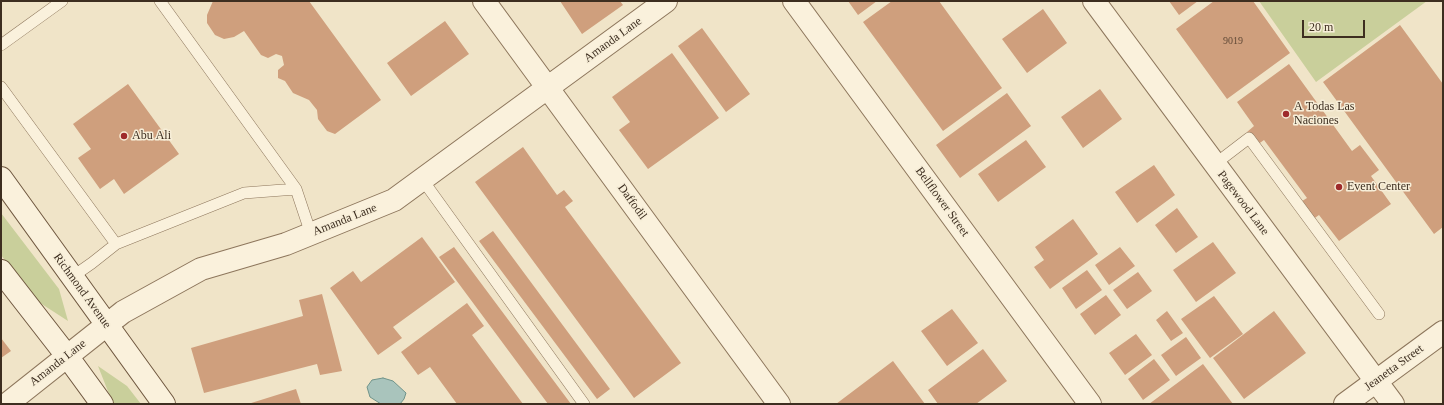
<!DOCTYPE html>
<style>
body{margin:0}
#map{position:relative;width:1444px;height:405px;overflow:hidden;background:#f0e4c8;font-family:"Times New Roman",serif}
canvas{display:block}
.frame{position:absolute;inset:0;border:2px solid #3d2e20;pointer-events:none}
.scale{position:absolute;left:1302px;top:20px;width:63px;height:18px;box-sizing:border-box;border:2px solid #3d2e20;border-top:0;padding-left:5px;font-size:12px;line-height:14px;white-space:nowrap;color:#3d2e20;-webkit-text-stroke:3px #f7eed8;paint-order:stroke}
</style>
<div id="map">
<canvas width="1444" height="405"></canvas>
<div class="frame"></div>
<div class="scale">20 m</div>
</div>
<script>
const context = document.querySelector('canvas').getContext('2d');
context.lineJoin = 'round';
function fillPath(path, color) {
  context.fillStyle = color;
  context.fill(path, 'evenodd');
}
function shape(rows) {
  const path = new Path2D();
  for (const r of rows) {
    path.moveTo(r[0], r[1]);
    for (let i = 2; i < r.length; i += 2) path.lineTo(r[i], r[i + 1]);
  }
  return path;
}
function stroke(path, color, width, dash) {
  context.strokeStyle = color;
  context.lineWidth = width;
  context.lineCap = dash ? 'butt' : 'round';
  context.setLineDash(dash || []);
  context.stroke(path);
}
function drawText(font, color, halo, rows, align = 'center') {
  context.font = font + ' "Times New Roman",serif';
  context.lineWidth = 3;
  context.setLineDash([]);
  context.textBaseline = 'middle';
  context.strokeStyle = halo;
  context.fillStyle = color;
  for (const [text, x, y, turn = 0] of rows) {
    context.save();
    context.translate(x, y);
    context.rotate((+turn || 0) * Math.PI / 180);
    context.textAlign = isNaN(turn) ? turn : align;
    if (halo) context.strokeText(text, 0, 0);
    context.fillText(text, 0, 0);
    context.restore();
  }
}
fillPath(shape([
 [1259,1,1427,1,1316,82],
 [1,213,59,289,68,321,34,299,1,255],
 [98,366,127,386,141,404,113,404]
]), '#c9cf9b');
const water = shape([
 [383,378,393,381,406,393,404,399,400,404,381,404,370,397,367,387,372,380,383,378]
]);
fillPath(water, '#a9c4bc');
stroke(water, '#6f938a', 1);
fillPath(shape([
 [213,1,309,1,381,100,335,134,327,131,318,119,317,110,309,100,293,93,285,81,278,78,278,70,284,65,282,56,276,54,268,58,261,55,244,31,234,37,224,39,215,35,207,23,207,15],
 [560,1,620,1,623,5,582,34],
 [848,1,877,1,858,15],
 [892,1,939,1,1002,88,943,131,863,22],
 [1169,1,1198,1,1179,15],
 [1214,1,1253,1,1290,53,1227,99,1176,29],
 [1043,9,1067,43,1027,73,1002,39],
 [445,21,469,54,411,96,387,63],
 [1400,25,1443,84,1443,227,1434,234,1323,82],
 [702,28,750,94,726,112,678,46],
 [672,53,719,118,648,169,619,130,630,122,612,97],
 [1289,64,1352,151,1360,145,1379,170,1371,176,1391,204,1339,241,1319,215,1312,220,1299,203,1307,198,1264,140,1257,145,1247,132,1254,126,1237,102],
 [128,84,179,154,124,194,114,179,100,189,78,158,91,149,73,124],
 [1100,89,1122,119,1083,148,1061,117],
 [1007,93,1031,126,960,178,936,145],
 [1026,140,1046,167,998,202,978,174],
 [523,147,557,195,564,190,573,201,565,207,681,363,634,398,475,182],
 [1154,165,1175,195,1137,223,1115,192],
 [1177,208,1198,237,1176,253,1155,225],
 [1073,219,1098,254,1050,289,1034,267,1044,260,1035,247],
 [493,231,610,389,597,399,479,241],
 [422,237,455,282,393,327,402,338,378,355,330,288,353,271,361,282],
 [1213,242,1236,273,1196,302,1173,270],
 [454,247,571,404,548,404,439,257],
 [1120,247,1135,266,1109,285,1095,265],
 [1087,270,1102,290,1076,309,1062,288],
 [1138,272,1152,291,1127,309,1113,290],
 [322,294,342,371,320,375,317,364,204,393,191,348,303,316,299,300],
 [1106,295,1121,315,1095,335,1080,314],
 [1214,296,1243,334,1210,358,1181,319],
 [467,303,484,326,472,335,523,404,457,404,430,367,418,375,401,352],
 [952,309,978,343,947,366,921,331],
 [1167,311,1183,333,1171,341,1156,320],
 [1274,311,1306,353,1244,399,1213,358],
 [1136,334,1152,355,1125,375,1109,353],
 [1186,337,1201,358,1176,376,1161,355],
 [1,338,11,351,1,358],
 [983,349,1007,381,976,404,938,404,928,390],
 [1154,359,1170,380,1143,400,1128,379],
 [893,361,925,404,836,404],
 [1203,364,1233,404,1149,404],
 [296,389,301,404,248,404]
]), '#cf9f7d');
const service = shape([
 [160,1,296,189,311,234],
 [1,45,62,1],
 [1,87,116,244,244,193,296,189],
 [1215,164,1249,138,1379,314],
 [422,179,584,404],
 [72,277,92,263,116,244]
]);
const minor = shape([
 [484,1,779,404],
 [794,1,1090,404],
 [1094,1,1393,404],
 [7,404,123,312,201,269,286,244,394,200,666,1]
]);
const tertiary = shape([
 [1345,404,1443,332]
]);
const secondary = shape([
 [1,178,164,404],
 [1,271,67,356,102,404]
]);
stroke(service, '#8d765c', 12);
stroke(minor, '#8d765c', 24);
stroke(tertiary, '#8d765c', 24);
stroke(secondary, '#6f573f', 24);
stroke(service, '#faf1dc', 11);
stroke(minor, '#faf1dc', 22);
stroke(tertiary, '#faf1dc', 22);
stroke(secondary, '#faf1dc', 22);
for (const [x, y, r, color] of [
 [1286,114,4,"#9e2a2b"],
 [124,136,4,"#9e2a2b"],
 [1339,187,4,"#9e2a2b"]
]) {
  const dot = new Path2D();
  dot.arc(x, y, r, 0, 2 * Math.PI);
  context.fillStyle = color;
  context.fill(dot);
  stroke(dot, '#f7eed8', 1.5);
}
drawText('10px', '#624a37', null, [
 ["9019",1233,41]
]);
drawText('12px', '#3d2e20', '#f7eed8', [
 ["Amanda Lane",613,40,-36],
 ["Daffodil",632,202,54],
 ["Bellflower Street",942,202,54],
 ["Pagewood Lane",1243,203,53],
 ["Amanda Lane",345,220,-22],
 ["Richmond Avenue",82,291,54],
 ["Amanda Lane",58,363,-38],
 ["Jeanetta Street",1394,368,-36]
]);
drawText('12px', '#3d2e20', '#f7eed8', [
 ["A Todas Las",1294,107],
 ["Naciones",1294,121],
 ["Abu Ali",132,136],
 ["Event Center",1347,187]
], 'left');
</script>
